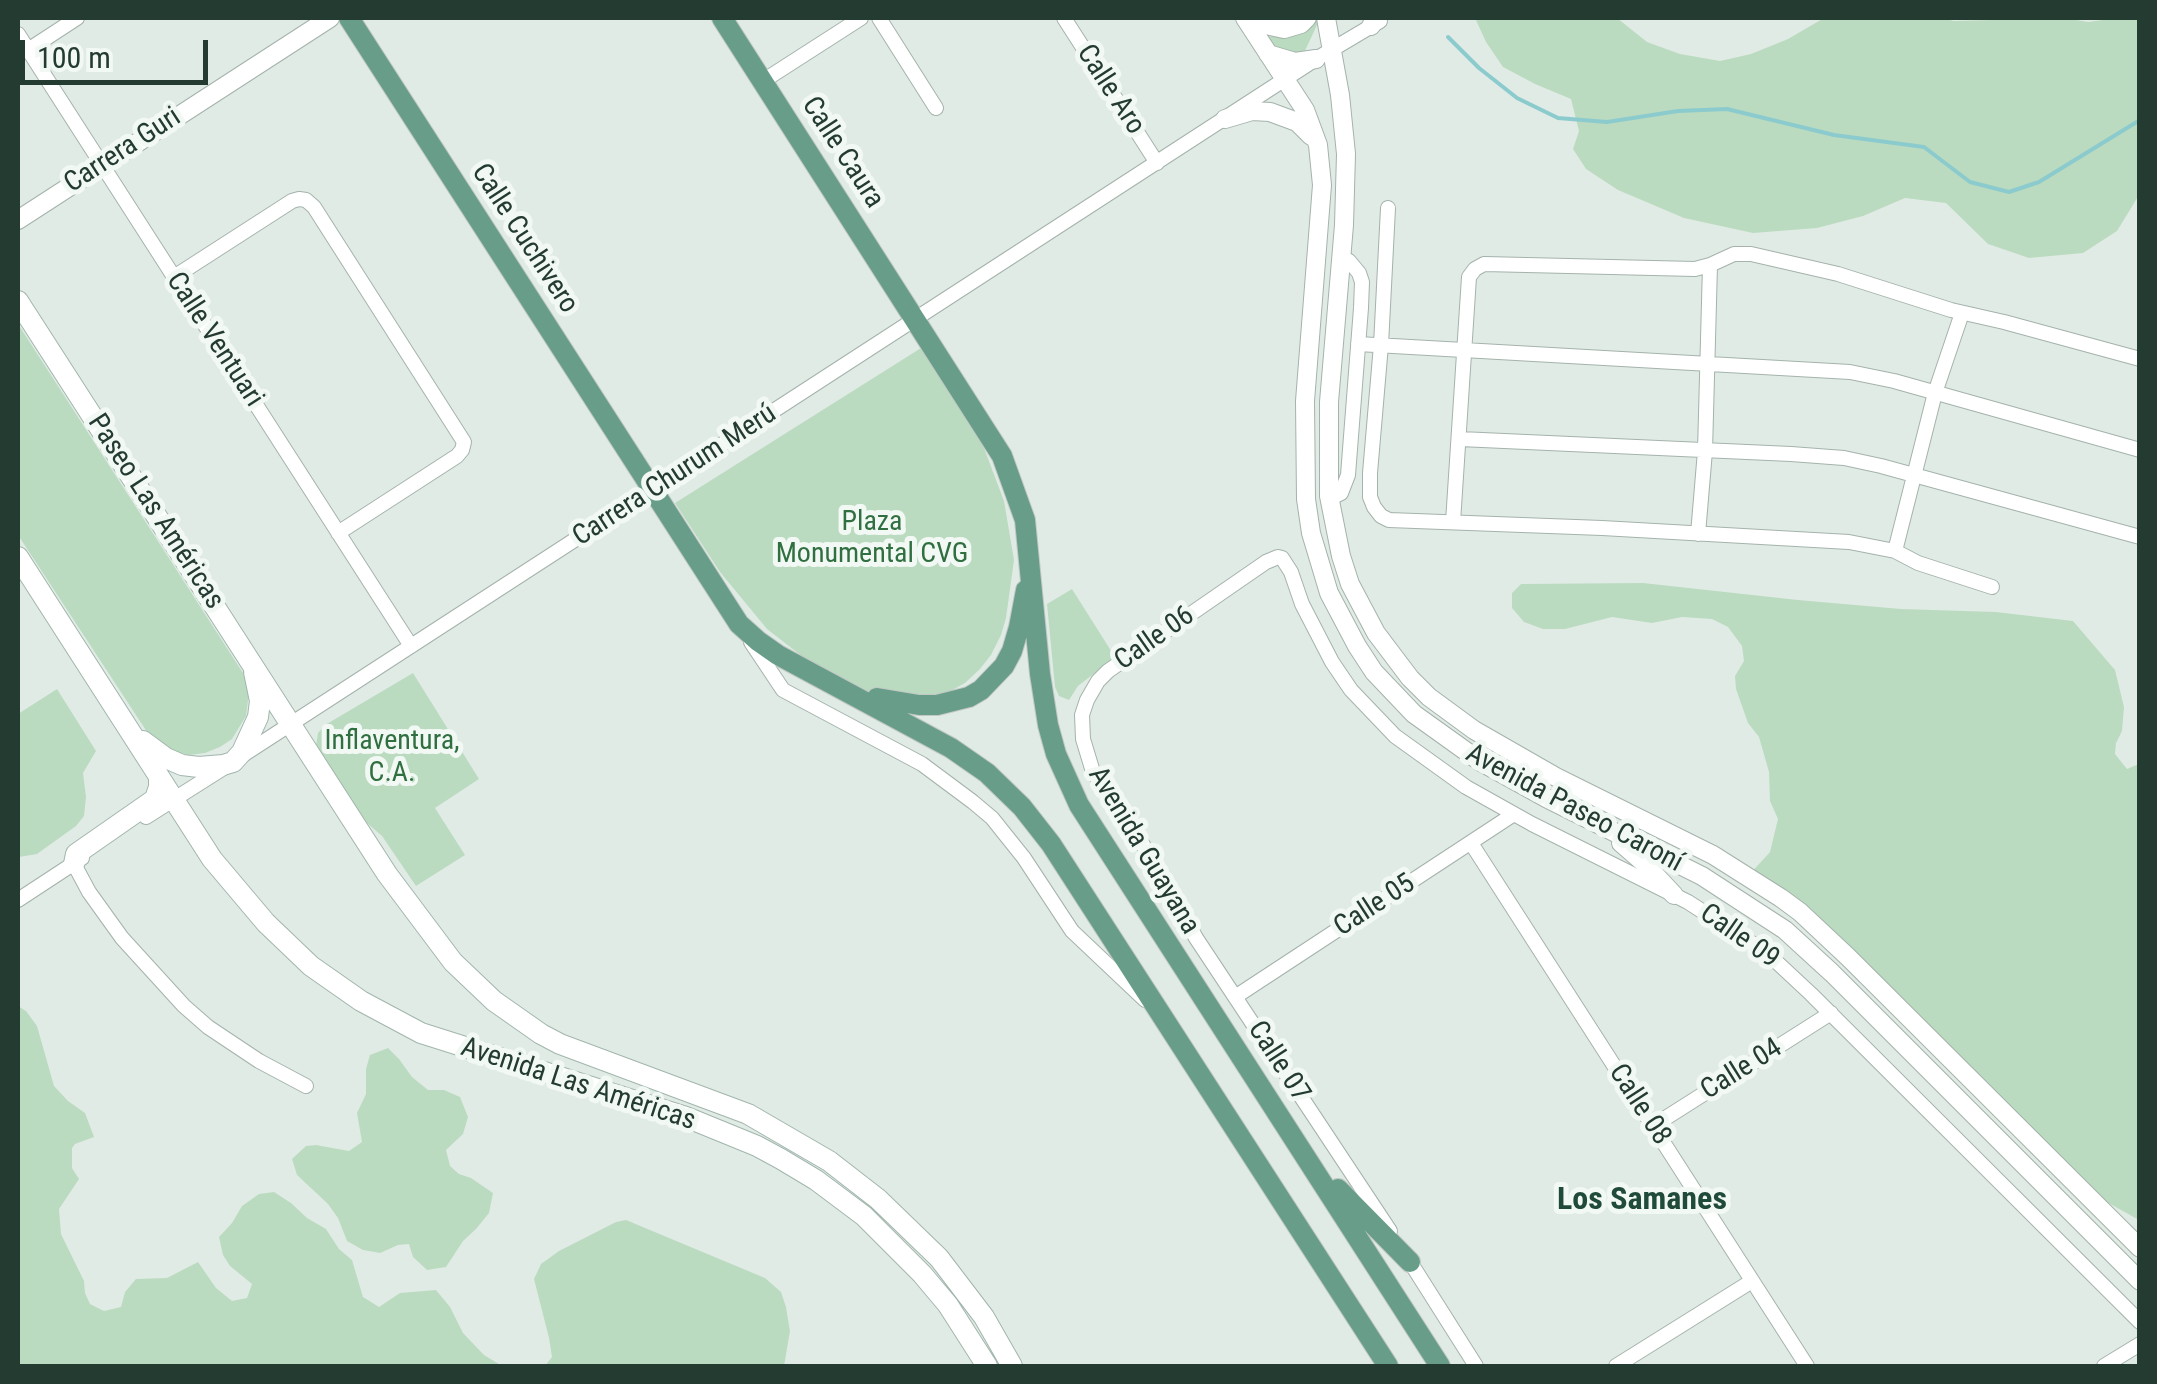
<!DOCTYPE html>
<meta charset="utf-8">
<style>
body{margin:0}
#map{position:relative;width:2157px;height:1384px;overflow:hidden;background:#e1ebe5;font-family:"Roboto Condensed",sans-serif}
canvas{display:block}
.frame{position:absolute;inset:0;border:20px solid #233b31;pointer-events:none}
.scale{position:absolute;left:20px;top:40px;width:188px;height:45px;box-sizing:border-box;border:5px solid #233b31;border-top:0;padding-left:12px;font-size:30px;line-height:35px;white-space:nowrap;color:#233b31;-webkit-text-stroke:8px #f2f8f4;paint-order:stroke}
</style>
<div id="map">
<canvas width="2157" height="1384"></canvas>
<div class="frame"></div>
<div class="scale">100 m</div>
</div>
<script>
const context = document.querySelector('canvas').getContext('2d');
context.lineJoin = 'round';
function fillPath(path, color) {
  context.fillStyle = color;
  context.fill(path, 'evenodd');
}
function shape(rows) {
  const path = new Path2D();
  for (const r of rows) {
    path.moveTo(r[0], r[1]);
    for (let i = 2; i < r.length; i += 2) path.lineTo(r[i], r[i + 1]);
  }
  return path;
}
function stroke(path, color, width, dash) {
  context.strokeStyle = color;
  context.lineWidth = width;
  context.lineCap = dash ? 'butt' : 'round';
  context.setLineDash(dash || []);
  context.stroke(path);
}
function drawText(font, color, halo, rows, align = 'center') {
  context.font = font + ' "Roboto Condensed",sans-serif';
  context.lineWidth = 10;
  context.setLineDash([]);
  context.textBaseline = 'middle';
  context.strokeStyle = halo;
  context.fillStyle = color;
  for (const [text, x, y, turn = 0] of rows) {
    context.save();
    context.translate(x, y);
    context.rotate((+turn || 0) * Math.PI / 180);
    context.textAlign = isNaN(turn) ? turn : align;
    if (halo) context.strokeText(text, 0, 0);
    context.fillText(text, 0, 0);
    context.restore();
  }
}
fillPath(shape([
 [1315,18,1318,18,1318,23,1303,55,1277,51,1264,36,1281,37],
 [1475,18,1617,18,1647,42,1680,54,1720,61,1751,54,1788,39,1824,18,1941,18,1954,21,2064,18,2088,22,2117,18,2139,18,2139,195,2117,231,2083,253,2029,258,1988,244,1946,203,1905,198,1863,216,1817,228,1753,233,1684,218,1618,190,1586,169,1573,149,1579,131,1571,99,1535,84,1503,67,1486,42],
 [18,324,243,673,249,693,246,716,232,739,220,747,205,753,189,755,173,751,151,738,18,535],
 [921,348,975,430,984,448,1004,501,1014,560,1006,618,1001,635,991,655,980,669,965,683,949,692,931,696,881,695,863,690,840,678,803,657,767,629,720,572,675,503],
 [1643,583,1798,600,1901,609,1996,612,2073,621,2115,670,2124,707,2122,731,2116,743,2115,754,2127,769,2139,764,2139,1220,2078,1186,1935,1043,1748,876,1770,852,1778,819,1770,801,1769,772,1759,737,1748,723,1736,689,1735,676,1744,661,1742,646,1728,627,1712,619,1682,617,1652,623,1612,617,1565,629,1543,629,1524,622,1512,608,1512,593,1521,584],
 [1072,589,1115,657,1078,686,1069,700,1059,696,1055,687,1047,604],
 [413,673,479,779,435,808,465,855,416,886,382,836,360,817,316,746,318,733,325,725],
 [57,689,96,751,83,773,86,797,84,816,76,826,37,854,19,857,18,714],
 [18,1006,26,1011,37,1026,54,1086,68,1101,85,1113,94,1137,75,1144,72,1148,72,1168,79,1179,59,1209,61,1234,84,1281,85,1293,90,1304,104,1311,121,1307,125,1292,136,1279,167,1278,198,1262,216,1288,232,1301,247,1298,252,1284,230,1266,223,1255,219,1237,232,1223,242,1206,259,1194,274,1192,291,1203,307,1218,326,1229,339,1249,352,1260,363,1297,379,1307,400,1293,436,1290,450,1307,463,1333,484,1355,502,1366,18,1366],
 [388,1048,399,1059,412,1077,428,1090,444,1090,460,1097,468,1117,463,1134,446,1150,450,1166,459,1174,471,1178,493,1193,489,1213,476,1229,463,1241,446,1267,427,1270,413,1257,409,1244,398,1245,380,1253,363,1250,347,1241,338,1218,328,1204,297,1175,292,1159,306,1146,316,1145,349,1151,362,1142,357,1113,366,1094,366,1069,370,1055],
 [626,1220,765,1278,781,1292,786,1307,790,1331,784,1366,545,1366,552,1357,549,1338,534,1279,541,1264,559,1251,616,1222]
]), '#bbdbc0');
stroke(shape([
 [1448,37,1479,68,1517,98,1558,118,1607,122,1678,111,1727,109,1834,135,1924,147,1970,182,2009,192,2039,182,2140,120]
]), '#8ccbcd', 4);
const minor = shape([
 [879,18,936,108],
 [1064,18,1157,163],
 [18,34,411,646],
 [28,50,77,18],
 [763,81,861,18],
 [1388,208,1381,345,1370,473,1370,497,1374,507,1381,516,1389,520,1602,528,1849,542,1895,551,1918,563,1992,587],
 [174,277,292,201,299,199,306,200,314,207,464,442,462,450,457,456,338,533],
 [1358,344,1850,372,1894,381,2140,450],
 [1460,439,1791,454,1844,458,1881,466,2140,537],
 [1329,499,1341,493,1348,475,1361,308,1362,282,1359,273,1349,261,1341,257],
 [1453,522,1469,277,1475,269,1484,264,1695,269,1710,265,1734,254,1751,254,1838,274,1951,310,2004,322,2140,359],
 [1698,534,1705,451,1710,265],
 [1895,551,1935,393,1962,313],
 [751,642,783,690,922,764,973,802,992,818,1024,858,1072,931,1145,1000],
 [243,755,1316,59,1380,21],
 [146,817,225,767],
 [1471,843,1807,1366],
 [74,864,89,892,122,938,184,1006,208,1027,259,1061,306,1086],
 [18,900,82,858],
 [1235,997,1514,814],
 [1653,1126,1831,1013],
 [1390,1231,1196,938,1143,845,1093,772,1083,739,1082,715,1087,700,1098,681,1108,671,1266,562,1278,557,1282,558,1291,572,1302,604,1332,662,1351,690,1395,736,1466,787,1532,824,1688,902,1767,953,1811,994,2140,1322],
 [1407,1257,1476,1366],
 [1616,1366,1752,1281],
 [2104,1366,2140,1344]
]);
const tertiary = shape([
 [1245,18,1305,110,1318,145,1322,185,1305,401,1306,499,1311,533,1329,593,1357,646,1374,672,1414,714,1481,762,1546,798,1702,876,1785,930,1832,973,2140,1281],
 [1256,18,1270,26,1284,29,1301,24,1307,18],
 [1326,18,1340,95,1346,154,1344,225,1329,402,1329,496,1341,556,1350,584,1376,633,1410,678,1429,697,1474,730,1556,777,1713,855,1781,898,1800,912,1848,957,2140,1248],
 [1371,26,1376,18],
 [1268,54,1295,62,1316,59],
 [1225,119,1252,111,1270,112,1297,122,1311,136],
 [18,220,330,18],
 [1621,843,1644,863,1674,895]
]);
const secondary = shape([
 [18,301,387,874,453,962,494,1001,541,1034,560,1044,748,1114,829,1161,878,1199,939,1258,984,1317,1012,1366],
 [18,557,212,859,266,923,311,966,361,1001,421,1033,686,1117,757,1146,781,1159,816,1180,864,1216,922,1274,948,1305,987,1366],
 [143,741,166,758,182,765,199,767,223,765,233,762,242,752,258,717,260,701,254,672],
 [74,864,76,854,155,799,159,787,159,776]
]);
const primary = shape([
 [349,18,739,624,758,641,778,655,951,748,987,773,1022,807,1051,844,1388,1366],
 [722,18,1002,456,1025,520,1040,674,1048,725,1056,754,1079,805,1440,1366],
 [877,698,919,705,937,705,969,697,981,690,1004,666,1012,651,1019,627,1026,590],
 [1338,1189,1410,1262]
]);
stroke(minor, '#a4b3ab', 16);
stroke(tertiary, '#a4b3ab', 20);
stroke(secondary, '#a1b6ac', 22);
stroke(primary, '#c1c8c5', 22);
stroke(minor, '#fff', 14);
stroke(tertiary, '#fff', 18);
stroke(secondary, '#fff', 20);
stroke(primary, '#689e89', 20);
drawText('28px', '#233b31', '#f2f8f4', [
 ["Calle Aro",1110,90,57],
 ["Carrera Guri",123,151,-33],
 ["Calle Caura",842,153,57],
 ["Calle Cuchivero",524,239,57],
 ["Calle Ventuari",214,340,57],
 ["Carrera Churum Merú",675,476,-33],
 ["Paseo Las Américas",155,512,57],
 ["Calle 06",1155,639,-35],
 ["Avenida Paseo Caroní",1574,809,28],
 ["Avenida Guayana",1143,851,59],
 ["Calle 05",1375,906,-33],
 ["Calle 09",1739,937,35],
 ["Calle 07",1278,1062,57],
 ["Calle 04",1742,1070,-32],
 ["Avenida Las Américas",578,1085,18],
 ["Calle 08",1639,1105,57]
]);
drawText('28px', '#2f6f40', '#f2f8f4', [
 ["Plaza",872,523],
 ["Monumental CVG",872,555],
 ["Inflaventura,",392,742],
 ["C.A.",392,774]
]);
drawText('bold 32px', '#204b3b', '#f2f8f4', [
 ["Los Samanes",1642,1201]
]);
</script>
